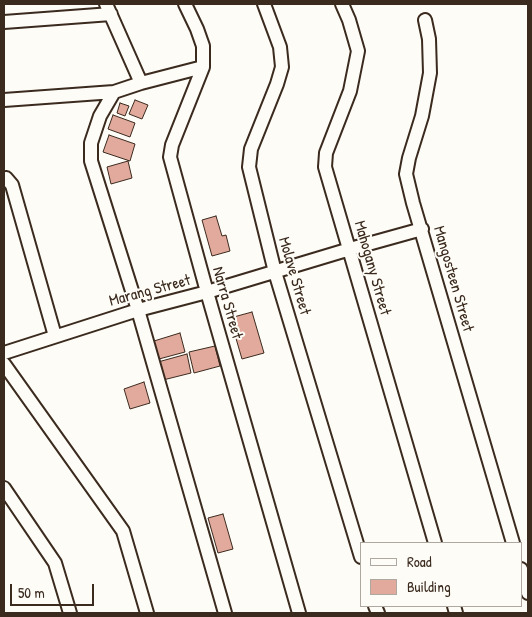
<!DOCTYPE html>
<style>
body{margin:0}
#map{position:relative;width:532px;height:617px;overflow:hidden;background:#fdfcf7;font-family:"Patrick Hand",sans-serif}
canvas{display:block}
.frame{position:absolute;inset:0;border:5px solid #3b2a1e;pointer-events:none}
.legend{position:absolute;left:360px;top:542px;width:162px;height:65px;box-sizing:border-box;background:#fdfcf7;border:1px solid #afa8a0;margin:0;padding:6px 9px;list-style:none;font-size:15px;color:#3b2a1e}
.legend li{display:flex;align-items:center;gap:10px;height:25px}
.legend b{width:25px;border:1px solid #afa8a0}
.scale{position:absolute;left:10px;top:584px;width:84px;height:22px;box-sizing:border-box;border:2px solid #3b2a1e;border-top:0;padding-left:6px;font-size:15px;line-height:18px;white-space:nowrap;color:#3b2a1e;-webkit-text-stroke:4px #fdfcf7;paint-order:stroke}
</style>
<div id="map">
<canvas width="532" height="617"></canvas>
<div class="frame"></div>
<ul class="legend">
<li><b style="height:6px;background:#fdfcf7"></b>Road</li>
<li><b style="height:14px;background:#e2aa9c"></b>Building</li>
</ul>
<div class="scale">50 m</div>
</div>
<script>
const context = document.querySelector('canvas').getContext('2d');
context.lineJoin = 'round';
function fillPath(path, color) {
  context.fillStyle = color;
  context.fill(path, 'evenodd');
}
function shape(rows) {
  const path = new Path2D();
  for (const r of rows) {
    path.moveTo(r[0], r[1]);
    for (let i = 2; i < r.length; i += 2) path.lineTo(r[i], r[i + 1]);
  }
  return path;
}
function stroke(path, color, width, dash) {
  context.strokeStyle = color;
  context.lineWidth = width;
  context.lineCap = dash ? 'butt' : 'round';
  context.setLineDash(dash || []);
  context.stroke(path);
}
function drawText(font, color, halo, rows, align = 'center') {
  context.font = font + ' "Patrick Hand",sans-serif';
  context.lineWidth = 4;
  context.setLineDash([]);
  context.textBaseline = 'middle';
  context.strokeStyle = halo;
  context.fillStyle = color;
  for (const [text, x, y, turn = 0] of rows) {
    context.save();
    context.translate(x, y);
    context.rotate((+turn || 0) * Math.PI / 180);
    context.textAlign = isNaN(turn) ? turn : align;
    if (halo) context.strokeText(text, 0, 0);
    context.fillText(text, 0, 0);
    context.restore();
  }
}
const building = shape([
 [135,100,148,105,142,119,129,114,135,100],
 [120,103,129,106,125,116,117,113,120,103],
 [113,115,135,123,130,137,108,129,113,115],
 [109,135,135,144,130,161,103,152,109,135],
 [128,161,132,178,111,184,107,167,128,161],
 [216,216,222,236,226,235,230,251,212,256,202,220,216,216],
 [252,312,264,353,242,359,230,318,252,312],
 [180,333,185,352,159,359,154,341,180,333],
 [215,346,220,366,194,373,189,352,215,346],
 [187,354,191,373,163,380,158,362,187,354],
 [144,382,150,403,130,409,124,389,144,382],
 [223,514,233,549,218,553,208,518,223,514]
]);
fillPath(building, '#e2aa9c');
stroke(building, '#3b2a1e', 1);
const minor = shape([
 [106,4,141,83],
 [185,4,197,29,203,46,203,67,172,145,170,157,207,292,299,613],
 [264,4,280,47,282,67,277,84,251,149,249,167,275,272,361,557],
 [342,4,349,20,358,51,350,91,326,153,325,167,435,543],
 [425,20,429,39,430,73,422,116,409,158,406,174,413,203,513,543],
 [4,22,111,14],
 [114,92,100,116,91,143,91,161,138,310,225,613],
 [4,100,114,92,141,83,203,67],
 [6,178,12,185,55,336],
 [4,353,138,310,207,292,350,249,422,229],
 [4,364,123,531,147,613],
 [4,488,55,563,70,613],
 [521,569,528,593],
 [375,606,378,613],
 [454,606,456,613]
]);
stroke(minor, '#3b2a1e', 16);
stroke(minor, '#fdfcf7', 12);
drawText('16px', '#3b2a1e', '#fdfcf7', [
 ["Mahogany Street",372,268,74],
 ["Molave Street",294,276,74],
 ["Mangosteen Street",453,279,74],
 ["Marang Street",150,291,-15],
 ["Narra Street",227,303,74]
]);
</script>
